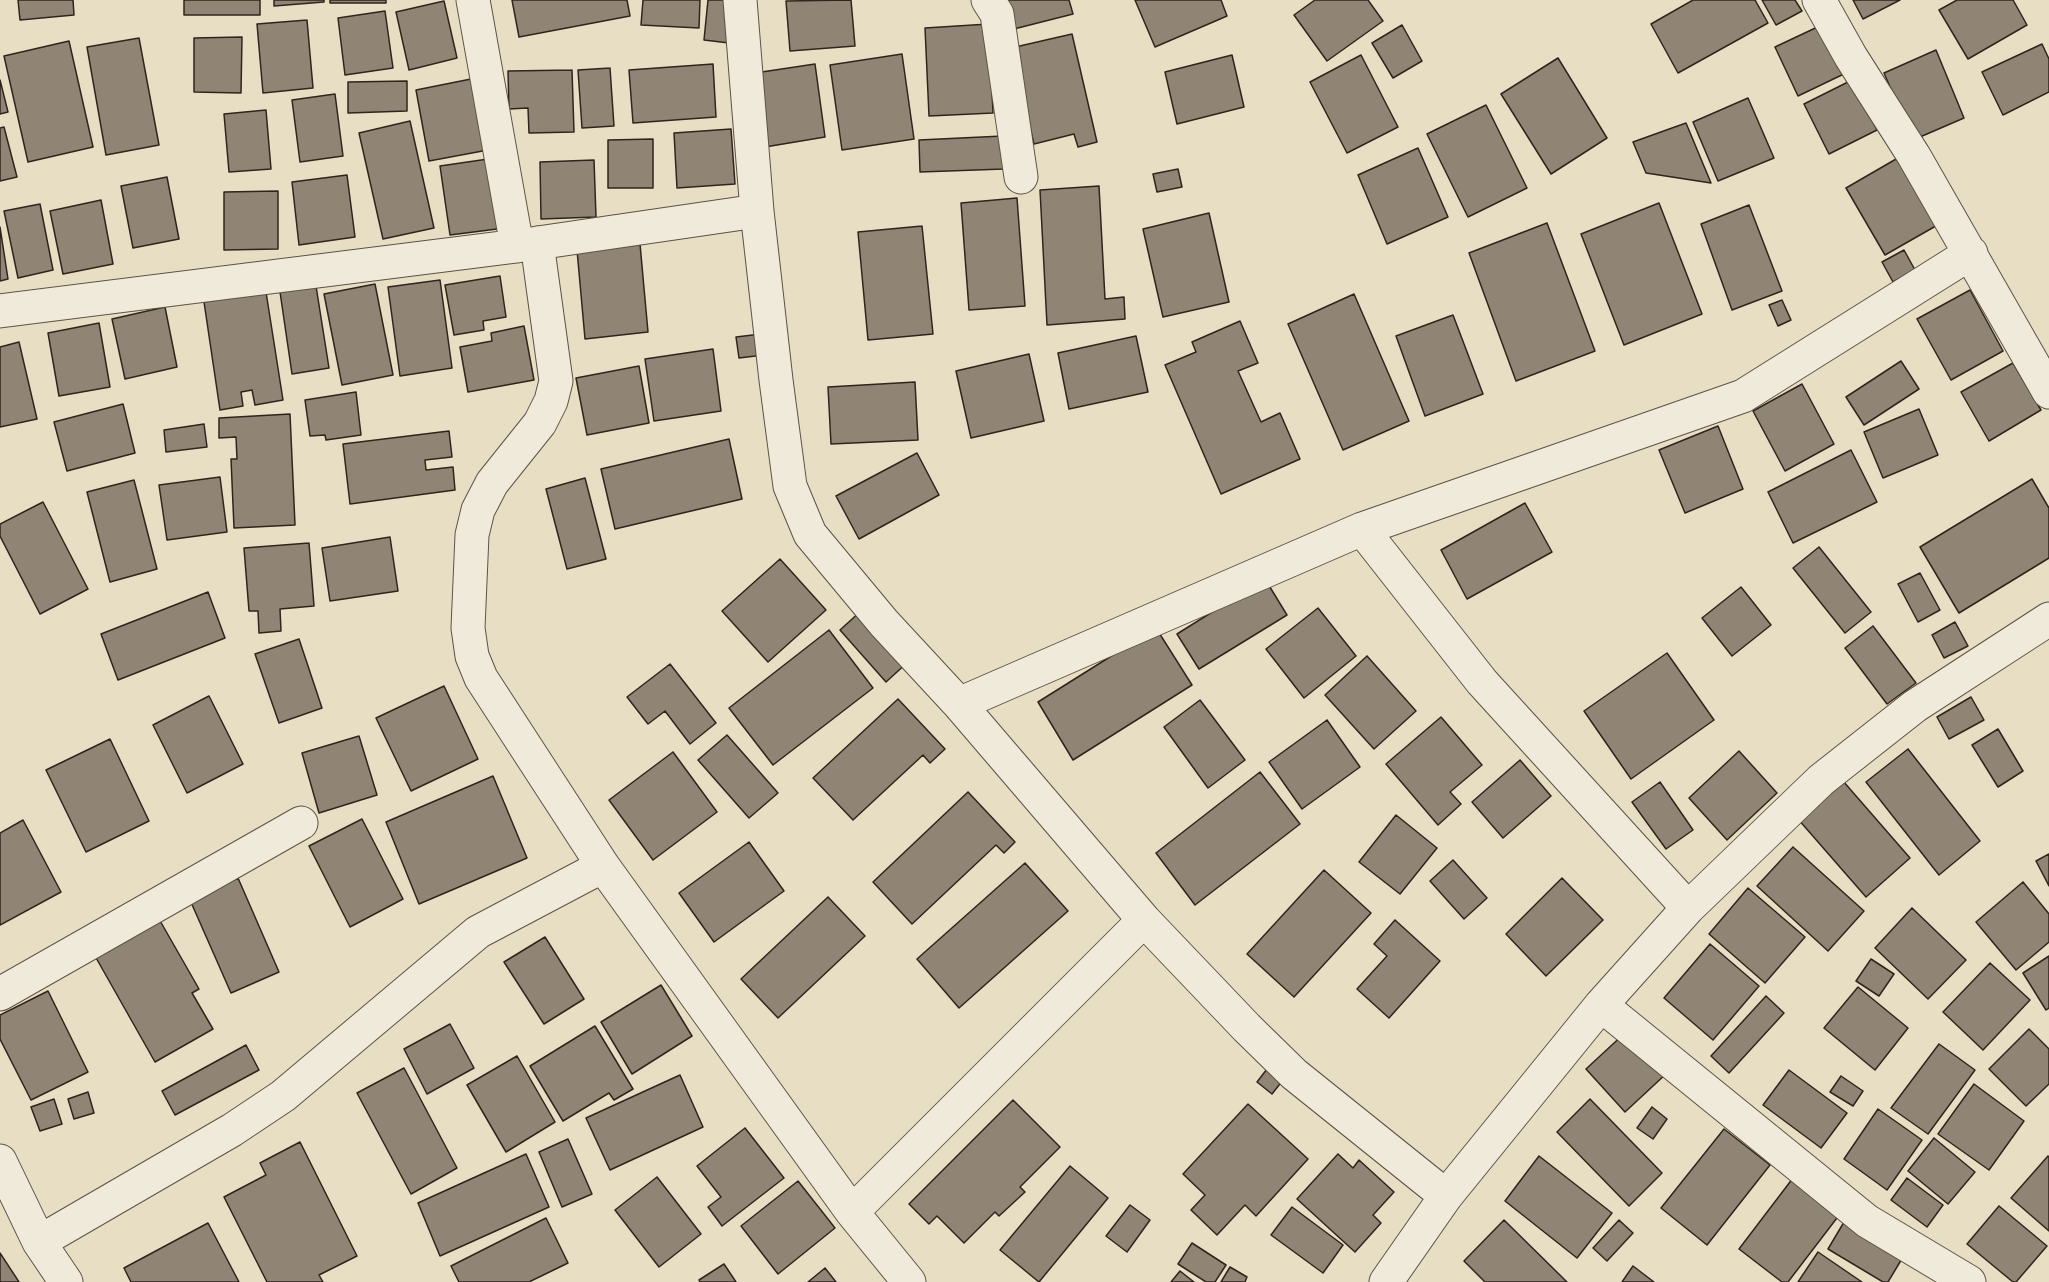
<!DOCTYPE html>
<style>
body{margin:0}
canvas{display:block;background:#e7dec4}
</style>
<canvas width="2049" height="1282"></canvas>
<script>
const context = document.querySelector('canvas').getContext('2d');
context.lineJoin = 'round';
function fillPath(path, color) {
  context.fillStyle = color;
  context.fill(path, 'evenodd');
}
function shape(rows) {
  const path = new Path2D();
  for (const r of rows) {
    path.moveTo(r[0], r[1]);
    for (let i = 2; i < r.length; i += 2) path.lineTo(r[i], r[i + 1]);
  }
  return path;
}
function stroke(path, color, width, dash) {
  context.strokeStyle = color;
  context.lineWidth = width;
  context.lineCap = dash ? 'butt' : 'round';
  context.setLineDash(dash || []);
  context.stroke(path);
}
const building = shape([
 [18,0,73,0,74,15,20,20,18,0],
 [184,0,260,0,260,15,184,15,184,0],
 [274,0,324,0,324,2,274,6,274,0],
 [330,0,386,0,386,3,330,3,330,0],
 [512,0,627,0,630,16,519,37,512,0],
 [643,0,700,0,699,28,641,25,643,0],
 [708,0,734,0,729,43,704,40,708,0],
 [851,0,855,46,790,51,786,1,851,0],
 [1002,0,1069,0,1073,14,1010,30,1002,0],
 [1135,0,1221,0,1227,16,1155,47,1135,0],
 [1315,0,1368,0,1383,21,1327,61,1294,15,1315,0],
 [1693,0,1755,0,1768,23,1678,73,1651,24,1693,0],
 [1762,0,1795,0,1802,11,1776,25,1762,0],
 [1853,0,1900,0,1863,19,1853,0],
 [1957,0,2013,0,2027,25,1968,59,1939,10,1957,0],
 [444,1,457,58,409,70,396,12,444,1],
 [385,11,393,68,345,75,338,18,385,11],
 [307,20,313,88,263,93,257,24,307,20],
 [1826,23,1848,72,1798,96,1775,47,1826,23],
 [989,24,993,113,929,116,925,28,989,24],
 [1402,25,1422,61,1393,78,1372,43,1402,25],
 [1072,34,1097,142,1078,147,1074,134,1034,144,1011,48,1072,34],
 [242,37,241,93,194,92,194,38,242,37],
 [139,38,159,145,106,155,87,47,139,38],
 [69,41,93,147,28,162,4,56,69,41],
 [2042,44,2049,59,2049,92,2003,115,1982,72,2042,44],
 [1936,50,1964,118,1913,140,1884,73,1936,50],
 [902,54,914,139,842,150,830,65,902,54],
 [1232,55,1244,107,1177,124,1165,72,1232,55],
 [1361,55,1398,127,1347,153,1310,82,1361,55],
 [1558,58,1607,138,1551,174,1501,94,1558,58],
 [713,64,716,117,633,123,629,70,713,64],
 [815,64,825,137,765,147,755,73,815,64],
 [610,68,614,126,582,128,578,70,610,68],
 [572,70,574,132,529,133,528,108,509,109,508,71,572,70],
 [476,78,488,150,429,161,416,90,476,78],
 [0,80,8,112,0,114,0,80],
 [1852,80,1877,130,1829,154,1804,104,1852,80],
 [407,81,407,111,348,113,348,82,407,81],
 [335,94,343,156,300,162,292,100,335,94],
 [1748,98,1774,158,1718,181,1693,122,1748,98],
 [1486,105,1527,188,1468,217,1427,134,1486,105],
 [266,110,271,169,229,172,224,114,266,110],
 [410,121,434,228,383,239,359,133,410,121],
 [1686,123,1711,183,1646,173,1633,142,1686,123],
 [4,127,17,177,0,181,0,128,4,127],
 [731,129,735,184,677,188,674,133,731,129],
 [1003,136,1004,169,920,172,919,140,1003,136],
 [653,139,653,188,608,188,608,140,653,139],
 [1418,148,1448,217,1387,244,1358,175,1418,148],
 [1903,155,1941,223,1885,255,1846,188,1903,155],
 [495,158,505,228,450,235,440,166,495,158],
 [594,160,596,217,541,219,540,162,594,160],
 [1178,169,1182,187,1157,192,1153,174,1178,169],
 [347,175,355,237,299,245,292,182,347,175],
 [167,177,179,239,133,248,121,186,167,177],
 [1099,186,1105,299,1124,297,1125,319,1047,325,1040,190,1099,186],
 [278,191,278,249,224,250,224,192,278,191],
 [1017,198,1025,306,969,310,961,203,1017,198],
 [101,200,113,264,63,274,50,211,101,200],
 [1659,203,1702,314,1624,345,1581,234,1659,203],
 [40,204,53,270,18,278,4,211,40,204],
 [1749,205,1782,291,1732,310,1701,224,1749,205],
 [1209,213,1229,302,1163,317,1143,229,1209,213],
 [1547,223,1595,351,1516,381,1469,253,1547,223],
 [922,226,933,334,868,340,858,232,922,226],
 [0,227,8,279,0,281,0,227],
 [640,244,648,332,585,339,577,250,640,244],
 [1904,250,1915,270,1893,282,1882,262,1904,250],
 [500,276,506,317,483,321,484,330,454,335,445,285,500,276],
 [440,280,452,368,400,376,388,287,440,280],
 [375,284,393,375,342,385,324,294,375,284],
 [316,286,329,368,292,374,280,292,316,286],
 [1970,290,2003,351,1951,380,1917,319,1970,290],
 [266,292,283,400,255,405,252,390,241,392,243,406,220,410,204,302,266,292],
 [1354,294,1409,421,1343,450,1288,324,1354,294],
 [1782,300,1791,320,1778,326,1769,305,1782,300],
 [165,307,177,367,125,379,112,319,165,307],
 [1453,315,1483,394,1425,416,1396,336,1453,315],
 [1240,321,1258,363,1238,371,1261,422,1280,413,1300,459,1221,494,1165,365,1196,352,1192,342,1240,321],
 [99,323,110,387,59,396,48,333,99,323],
 [524,326,534,380,468,392,460,347,492,341,491,333,524,326],
 [761,334,764,355,739,358,736,337,761,334],
 [1136,336,1148,392,1069,409,1058,353,1136,336],
 [19,342,37,419,0,427,0,347,19,342],
 [713,349,721,411,654,421,645,359,713,349],
 [1029,354,1044,421,971,438,956,371,1029,354],
 [1901,361,1919,389,1864,425,1846,397,1901,361],
 [2013,363,2041,410,1989,441,1961,392,2013,363],
 [639,366,649,423,587,435,576,378,639,366],
 [915,382,918,440,831,444,828,387,915,382],
 [1802,384,1834,444,1785,471,1753,411,1802,384],
 [356,392,361,435,326,440,325,435,310,436,305,400,356,392],
 [123,404,135,453,67,471,54,422,123,404],
 [1919,409,1938,455,1883,478,1864,432,1919,409],
 [290,414,295,525,234,528,231,459,237,459,236,437,219,438,219,418,290,414],
 [204,424,207,447,166,452,164,430,204,424],
 [1718,426,1743,489,1685,513,1659,450,1718,426],
 [449,431,452,457,425,460,426,470,453,467,455,490,350,504,343,444,449,431],
 [729,439,742,499,615,529,601,469,729,439],
 [1851,450,1877,502,1793,543,1768,492,1851,450],
 [917,453,939,495,859,539,836,496,917,453],
 [220,477,227,532,167,540,159,485,220,477],
 [585,478,606,559,567,569,546,489,585,478],
 [2032,479,2049,508,2049,558,1959,613,1920,547,2032,479],
 [134,480,157,569,110,582,87,492,134,480],
 [43,502,88,589,40,614,0,536,0,524,43,502],
 [1525,503,1552,552,1467,599,1441,550,1525,503],
 [390,537,398,591,330,601,322,548,390,537],
 [309,543,314,606,280,609,281,631,259,633,258,611,249,611,244,548,309,543],
 [1819,547,1871,612,1845,633,1793,568,1819,547],
 [780,559,826,610,768,662,722,611,780,559],
 [1920,573,1940,610,1918,622,1898,584,1920,573],
 [1265,579,1287,615,1199,669,1177,634,1265,579],
 [1741,587,1771,625,1732,656,1702,618,1741,587],
 [208,592,225,638,118,680,101,634,208,592],
 [1318,608,1356,656,1304,698,1266,649,1318,608],
 [862,610,909,661,886,682,840,630,862,610],
 [1955,622,1968,646,1944,658,1932,635,1955,622],
 [1873,626,1916,683,1887,704,1845,648,1873,626],
 [1156,628,1192,685,1073,760,1038,702,1156,628],
 [829,630,873,688,773,765,729,708,829,630],
 [299,639,322,708,279,723,255,654,299,639],
 [1667,653,1714,720,1631,779,1584,711,1667,653],
 [1367,656,1416,711,1374,749,1325,695,1367,656],
 [670,664,716,723,690,744,665,711,648,724,627,697,670,664],
 [444,686,478,759,411,791,376,718,444,686],
 [209,696,243,764,187,793,153,725,209,696],
 [1971,697,1984,720,1949,739,1937,717,1971,697],
 [898,699,945,749,930,763,923,755,853,820,813,778,898,699],
 [1200,700,1245,760,1208,788,1164,727,1200,700],
 [1441,717,1482,765,1450,792,1461,804,1438,825,1386,764,1441,717],
 [1327,720,1360,767,1302,809,1269,762,1327,720],
 [1998,729,2023,771,1998,787,1972,745,1998,729],
 [727,735,778,793,749,818,698,760,727,735],
 [359,736,377,795,319,813,302,753,359,736],
 [110,739,149,821,86,852,46,770,110,739],
 [1908,749,1980,841,1939,875,1866,782,1908,749],
 [1739,751,1777,793,1727,840,1689,798,1739,751],
 [673,752,717,812,653,860,609,800,673,752],
 [1520,760,1551,796,1503,838,1472,802,1520,760],
 [1260,772,1300,824,1195,905,1156,853,1260,772],
 [493,776,527,858,419,904,386,822,493,776],
 [1843,781,1910,858,1866,897,1798,819,1843,781],
 [1660,782,1693,830,1666,849,1632,802,1660,782],
 [968,792,1015,842,1004,853,996,845,912,924,873,882,968,792],
 [1396,815,1437,848,1400,894,1359,862,1396,815],
 [362,819,403,899,350,927,309,846,362,819],
 [23,820,61,892,0,925,0,833,23,820],
 [749,842,784,891,714,942,679,893,749,842],
 [1793,847,1864,911,1828,951,1757,886,1793,847],
 [2049,854,2049,886,2036,861,2049,854],
 [1453,860,1487,898,1464,919,1430,881,1453,860],
 [1025,863,1068,911,959,1008,917,959,1025,863],
 [1324,870,1371,913,1294,997,1247,954,1324,870],
 [238,878,279,972,231,993,190,900,238,878],
 [1562,878,1603,920,1546,976,1506,934,1562,878],
 [2023,882,2049,914,2049,942,2016,970,1976,922,2023,882],
 [1748,888,1805,937,1765,983,1709,934,1748,888],
 [828,897,865,936,778,1018,741,979,828,897],
 [1912,908,1966,960,1928,999,1875,948,1912,908],
 [159,919,199,989,192,993,213,1029,155,1062,95,956,159,919],
 [1395,920,1440,961,1389,1018,1357,989,1387,956,1374,944,1395,920],
 [545,937,584,999,544,1024,504,962,545,937],
 [1710,944,1759,986,1713,1040,1664,998,1710,944],
 [2049,956,2049,1008,2046,1010,2023,973,2049,956],
 [1871,959,1894,974,1879,996,1856,981,1871,959],
 [1990,963,2030,1000,1983,1050,1943,1012,1990,963],
 [661,985,692,1036,632,1074,601,1022,661,985],
 [1858,987,1908,1028,1875,1070,1824,1028,1858,987],
 [48,991,88,1072,31,1100,0,1039,0,1015,48,991],
 [1766,996,1784,1013,1729,1073,1711,1056,1766,996],
 [450,1024,474,1068,427,1094,404,1049,450,1024],
 [595,1026,633,1089,614,1100,609,1093,563,1121,530,1066,595,1026],
 [2029,1029,2049,1049,2049,1084,2026,1106,1989,1069,2029,1029],
 [1627,1031,1667,1073,1625,1112,1586,1069,1627,1031],
 [1939,1044,1975,1070,1928,1134,1891,1108,1939,1044],
 [246,1045,259,1070,175,1115,162,1091,246,1045],
 [517,1056,555,1122,506,1152,467,1085,517,1056],
 [404,1068,457,1168,411,1194,357,1093,404,1068],
 [1267,1069,1283,1080,1272,1094,1257,1082,1267,1069],
 [1789,1070,1847,1113,1821,1148,1763,1105,1789,1070],
 [680,1075,703,1127,610,1170,586,1118,680,1075],
 [1841,1076,1863,1091,1853,1106,1830,1092,1841,1076],
 [1974,1084,2024,1121,1989,1170,1938,1134,1974,1084],
 [88,1092,94,1113,74,1119,68,1099,88,1092],
 [54,1099,62,1124,40,1131,31,1107,54,1099],
 [1590,1099,1662,1173,1629,1206,1557,1132,1590,1099],
 [1013,1100,1060,1147,1020,1187,1025,1192,999,1216,995,1212,964,1243,937,1216,929,1224,909,1204,1013,1100],
 [1248,1104,1308,1159,1256,1216,1245,1205,1217,1235,1191,1210,1205,1195,1183,1174,1248,1104],
 [1652,1107,1667,1119,1653,1139,1637,1128,1652,1107],
 [1878,1109,1922,1140,1887,1190,1844,1159,1878,1109],
 [745,1128,784,1178,722,1226,708,1207,721,1197,697,1166,745,1128],
 [1724,1129,1770,1165,1707,1245,1661,1208,1724,1129],
 [1934,1138,1975,1172,1948,1204,1908,1171,1934,1138],
 [568,1139,592,1194,562,1207,539,1152,568,1139],
 [300,1142,357,1256,319,1275,323,1282,267,1282,224,1197,266,1175,260,1163,300,1142],
 [526,1154,549,1207,440,1256,418,1203,526,1154],
 [1338,1154,1353,1168,1359,1160,1394,1192,1373,1215,1381,1223,1355,1252,1297,1199,1338,1154],
 [1539,1156,1612,1213,1577,1258,1505,1201,1539,1156],
 [2048,1156,2049,1157,2049,1231,2011,1198,2048,1156],
 [1070,1166,1108,1198,1039,1282,1000,1250,1070,1166],
 [657,1177,701,1234,659,1267,615,1210,657,1177],
 [1793,1178,1840,1214,1788,1282,1782,1282,1739,1249,1793,1178],
 [1907,1178,1943,1205,1927,1227,1891,1200,1907,1178],
 [798,1181,835,1228,778,1274,741,1226,798,1181],
 [1130,1205,1150,1220,1127,1252,1106,1236,1130,1205],
 [1999,1206,2047,1246,2016,1282,2013,1282,1967,1244,1999,1206],
 [1292,1207,1343,1245,1323,1273,1271,1235,1292,1207],
 [1847,1217,1906,1252,1888,1282,1883,1282,1828,1249,1847,1217],
 [546,1218,568,1263,529,1282,459,1282,451,1266,546,1218],
 [1504,1220,1567,1282,1485,1282,1464,1261,1504,1220],
 [1619,1220,1633,1233,1607,1261,1593,1248,1619,1220],
 [208,1223,239,1282,131,1282,124,1268,208,1223],
 [1192,1243,1226,1265,1215,1282,1206,1282,1178,1264,1192,1243],
 [1818,1252,1862,1282,1798,1282,1818,1252],
 [0,1253,19,1282,0,1282,0,1253],
 [724,1264,736,1282,700,1282,699,1280,724,1264],
 [1633,1266,1654,1282,1622,1282,1633,1266],
 [1230,1267,1247,1277,1245,1282,1221,1282,1230,1267],
 [825,1268,836,1282,808,1282,825,1268],
 [1180,1271,1194,1282,1171,1282,1180,1271]
]);
fillPath(building, '#908574');
stroke(building, '#31241d', 1.5);
const street = shape([
 [473,0,517,246],
 [740,0,757,211,776,380,790,486,810,534,884,623,959,704,1144,920,1247,1028,1294,1074,1446,1196],
 [988,0,997,14,1021,177],
 [1819,0,1851,57,1914,156,2049,392],
 [537,243,556,381,551,401,540,423,492,483,478,510,472,535,468,628,472,656,481,678,603,866,852,1212,909,1282],
 [0,311,517,246,757,211],
 [1362,529,1482,682,1688,908],
 [959,704,1362,529,1743,396,1971,253],
 [0,994,301,823],
 [1601,1005,1867,1221,1969,1282],
 [0,1161,39,1242,66,1282],
 [852,1212,1144,920],
 [39,1242,232,1130,283,1096,478,932,603,866],
 [1386,1282,1446,1196,1601,1005,1688,908,1821,780,1915,706,2049,619]
]);
stroke(street, '#5e5247', 35);
stroke(street, '#efead9', 33);
</script>
